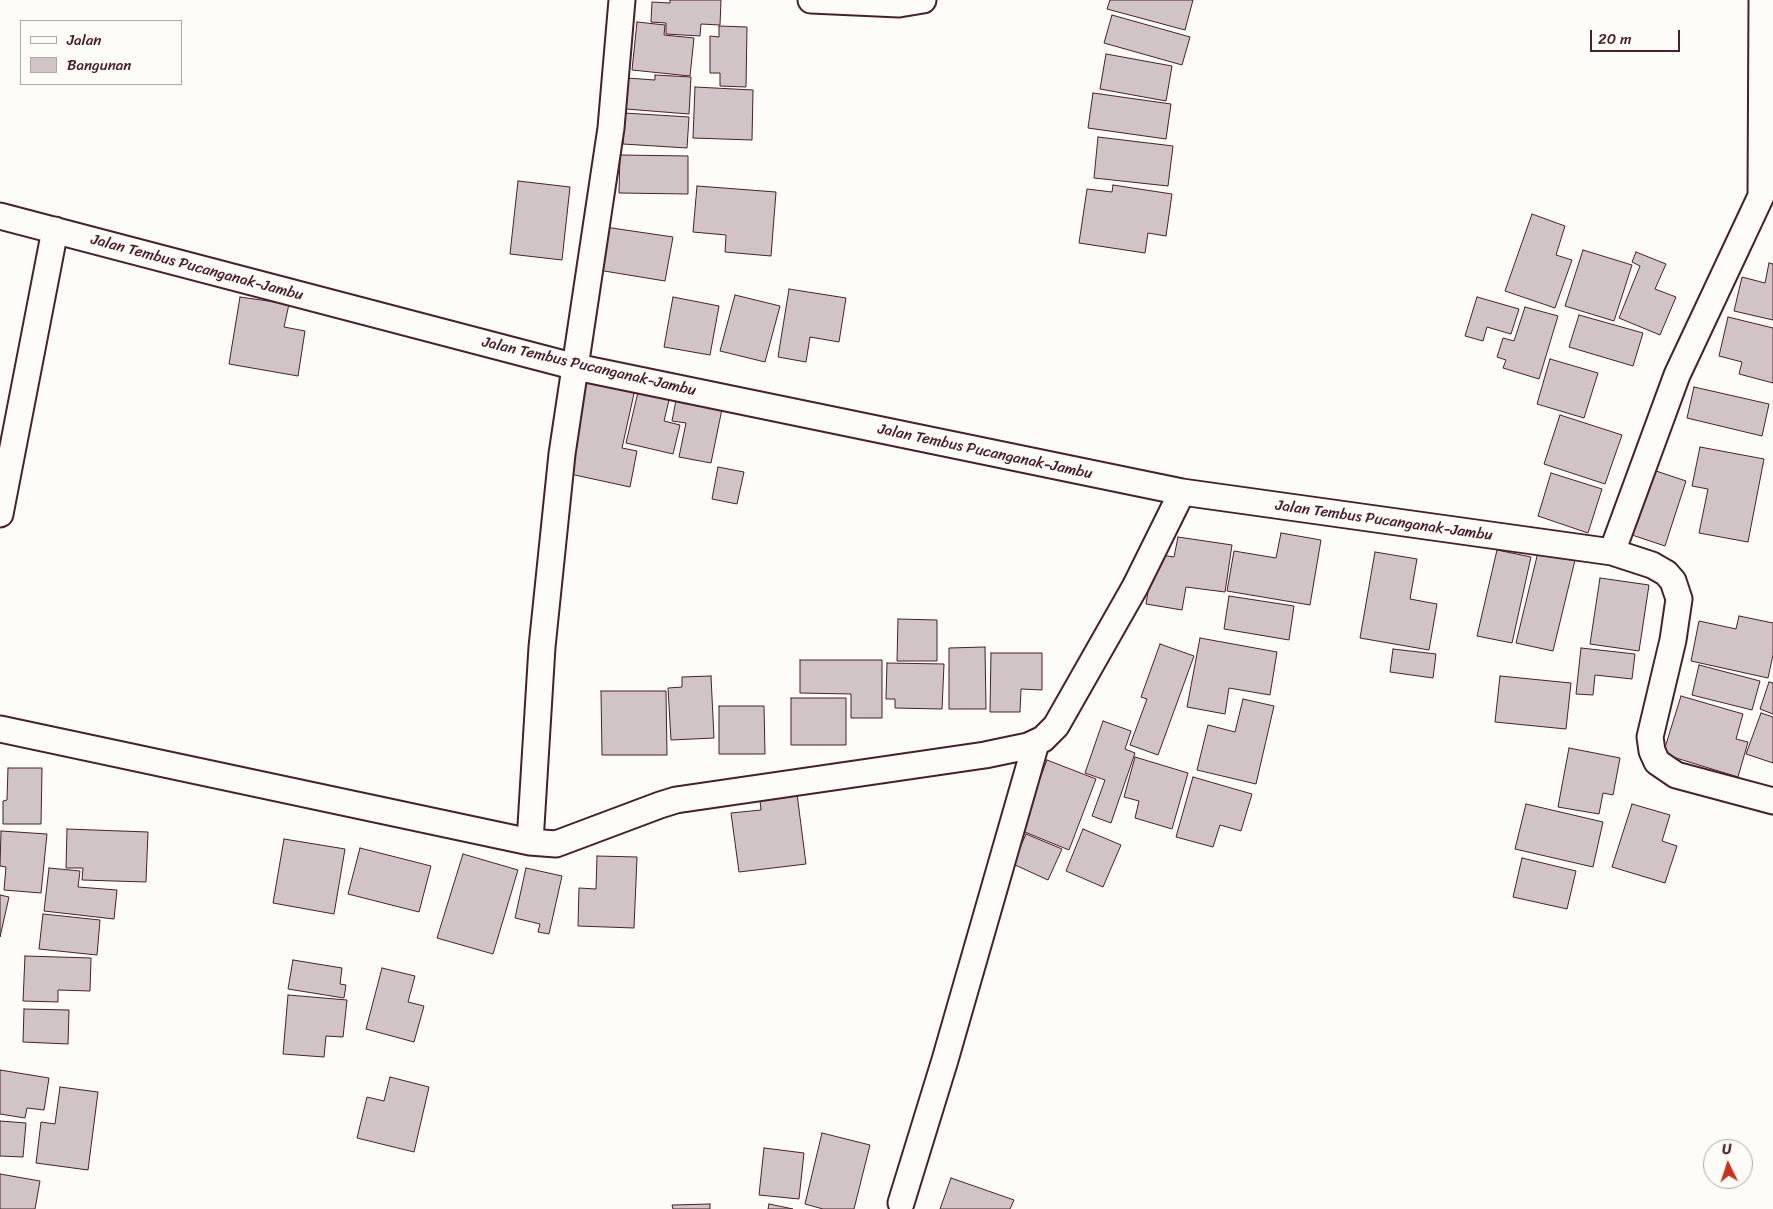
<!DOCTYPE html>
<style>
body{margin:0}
#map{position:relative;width:1773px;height:1209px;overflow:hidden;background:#fdfcf7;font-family:Sriracha,sans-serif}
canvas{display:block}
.legend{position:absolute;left:20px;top:20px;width:162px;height:65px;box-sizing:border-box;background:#fdfcf7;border:1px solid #b5a4a5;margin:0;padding:6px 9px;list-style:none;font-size:15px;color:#4a1f2b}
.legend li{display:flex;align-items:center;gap:10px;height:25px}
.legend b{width:25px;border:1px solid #b5a4a5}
.north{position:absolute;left:1703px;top:1139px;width:50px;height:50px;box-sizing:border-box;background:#fdfcf7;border:1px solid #b5a4a5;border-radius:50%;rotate:356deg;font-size:14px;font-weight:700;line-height:20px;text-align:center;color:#4a1f2b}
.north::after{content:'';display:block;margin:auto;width:18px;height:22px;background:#c8321e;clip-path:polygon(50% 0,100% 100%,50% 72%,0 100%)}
.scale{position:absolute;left:1590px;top:30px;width:90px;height:22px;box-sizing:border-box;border:2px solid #4a1f2b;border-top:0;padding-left:6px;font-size:15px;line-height:18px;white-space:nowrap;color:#4a1f2b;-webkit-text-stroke:4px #fdfcf7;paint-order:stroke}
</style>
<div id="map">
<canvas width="1773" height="1209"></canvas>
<ul class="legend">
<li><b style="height:6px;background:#fdfcf7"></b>Jalan</li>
<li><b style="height:14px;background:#d0c5c4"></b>Bangunan</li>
</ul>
<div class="north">U</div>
<div class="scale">20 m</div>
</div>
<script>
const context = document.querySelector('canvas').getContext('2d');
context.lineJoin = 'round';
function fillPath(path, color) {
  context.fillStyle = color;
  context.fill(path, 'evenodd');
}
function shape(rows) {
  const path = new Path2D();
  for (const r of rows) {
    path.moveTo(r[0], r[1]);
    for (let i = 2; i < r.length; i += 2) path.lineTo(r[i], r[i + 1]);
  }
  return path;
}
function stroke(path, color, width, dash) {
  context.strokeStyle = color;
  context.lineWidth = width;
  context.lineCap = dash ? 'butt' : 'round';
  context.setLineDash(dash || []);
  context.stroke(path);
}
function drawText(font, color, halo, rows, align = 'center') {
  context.font = font + ' Sriracha,sans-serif';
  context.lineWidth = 4;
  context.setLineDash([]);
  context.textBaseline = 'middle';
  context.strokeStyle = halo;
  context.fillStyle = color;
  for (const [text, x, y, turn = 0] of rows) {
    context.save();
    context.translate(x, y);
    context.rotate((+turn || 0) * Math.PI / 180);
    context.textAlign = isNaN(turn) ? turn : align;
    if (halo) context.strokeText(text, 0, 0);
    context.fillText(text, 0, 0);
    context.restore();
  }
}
const building = shape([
 [670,0,721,0,720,25,701,24,700,36,666,34,666,23,651,22,652,2,670,3,670,0],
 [1110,0,1193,0,1185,30,1107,9,1110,0],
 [1112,15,1190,37,1182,65,1104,43,1112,15],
 [637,22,665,25,664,35,694,38,690,76,632,70,637,22],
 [719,26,747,27,746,87,720,86,720,73,710,73,710,36,719,37,719,26],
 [1106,54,1172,66,1166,101,1100,89,1106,54],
 [655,75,691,77,689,114,626,109,627,78,655,80,655,75],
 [695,87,753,90,752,140,693,138,695,87],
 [1093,93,1171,104,1166,139,1088,128,1093,93],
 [624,113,689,117,687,148,623,144,624,113],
 [1098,137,1173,146,1168,186,1094,178,1098,137],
 [620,155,688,156,688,194,619,193,620,155],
 [518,181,570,187,562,260,510,254,518,181],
 [1113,185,1172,194,1166,236,1148,233,1145,253,1079,243,1087,189,1112,192,1113,185],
 [697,186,776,192,771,256,725,252,726,235,693,232,697,186],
 [1532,214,1565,226,1556,255,1572,260,1555,308,1505,291,1532,214],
 [605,227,673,237,665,281,598,270,605,227],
 [1583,250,1632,265,1614,321,1565,306,1583,250],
 [1636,252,1666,264,1655,289,1676,297,1660,335,1619,318,1640,266,1632,262,1636,252],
 [1769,263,1773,264,1773,320,1734,311,1742,277,1765,283,1769,263],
 [789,289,846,298,839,342,810,337,806,362,778,357,789,289],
 [735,295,780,306,765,362,720,351,735,295],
 [240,297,289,304,284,327,305,331,298,376,229,364,240,297],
 [673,297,719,306,710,355,664,347,673,297],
 [1477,297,1519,309,1511,334,1487,327,1483,341,1465,336,1477,297],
 [1525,307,1558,316,1539,379,1503,368,1506,360,1497,357,1503,338,1514,341,1525,307],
 [1579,315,1643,333,1633,366,1569,347,1579,315],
 [1728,317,1773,328,1773,383,1739,374,1742,362,1719,356,1728,317],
 [1550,359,1598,373,1584,418,1537,404,1550,359],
 [582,378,635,389,622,448,637,451,630,487,561,472,582,378],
 [1694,387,1769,404,1762,436,1687,418,1694,387],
 [639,388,670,396,664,421,680,425,673,454,626,443,639,388],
 [677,395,723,404,711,463,679,457,686,423,672,421,677,395],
 [1560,415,1622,435,1605,484,1544,464,1560,415],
 [1700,447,1764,459,1748,542,1699,533,1708,489,1692,486,1700,447],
 [718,467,744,472,737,504,712,499,718,467],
 [1650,469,1686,481,1665,546,1629,534,1650,469],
 [1551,473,1602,489,1588,533,1538,516,1551,473],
 [1281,533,1321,540,1310,605,1227,591,1234,551,1276,558,1281,533],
 [1178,537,1232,545,1225,592,1186,587,1182,610,1146,604,1154,554,1174,557,1178,537],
 [1539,548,1576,556,1553,651,1516,643,1539,548],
 [1497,550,1531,557,1512,643,1477,636,1497,550],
 [1375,552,1417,559,1410,599,1437,604,1429,650,1360,638,1375,552],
 [1600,578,1649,585,1639,651,1590,644,1600,578],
 [1229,596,1294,606,1289,640,1224,629,1229,596],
 [1739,616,1773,623,1773,655,1768,678,1691,661,1699,621,1736,629,1739,616],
 [898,619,937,620,937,661,897,661,898,619],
 [1200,638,1277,652,1270,695,1229,688,1225,714,1187,707,1200,638],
 [1160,644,1194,656,1158,755,1130,745,1147,699,1141,697,1160,644],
 [985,647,986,709,949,709,949,648,985,647],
 [1581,648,1635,654,1632,679,1595,675,1593,695,1576,694,1581,648],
 [1393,649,1436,654,1433,678,1390,672,1393,649],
 [991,653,1042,653,1042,690,1021,689,1020,712,990,712,991,653],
 [800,660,882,660,882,718,851,718,851,694,800,693,800,660],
 [887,663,944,664,942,709,895,708,895,699,886,699,887,663],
 [1699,665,1760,681,1752,710,1692,695,1699,665],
 [711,676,714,738,671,740,668,688,682,687,682,677,711,676],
 [1500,676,1571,683,1566,729,1495,722,1500,676],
 [1769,682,1773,683,1773,714,1760,709,1769,682],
 [601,691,666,691,667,755,602,755,601,691],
 [1681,696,1743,714,1736,739,1748,742,1738,777,1663,754,1681,696],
 [791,698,846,698,846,745,791,745,791,698],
 [1243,699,1274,706,1256,784,1197,770,1208,725,1235,732,1243,699],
 [719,706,764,706,765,754,719,754,719,706],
 [1761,713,1773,717,1773,763,1746,754,1761,713],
 [1103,721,1131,731,1125,749,1135,753,1111,823,1092,816,1105,780,1085,773,1103,721],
 [1569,748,1620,758,1613,795,1603,793,1599,814,1558,807,1569,748],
 [1135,757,1188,773,1172,829,1135,818,1139,801,1124,797,1135,757],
 [1047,760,1096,779,1069,850,1020,830,1047,760],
 [8,768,42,768,41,824,3,824,3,801,7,800,8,768],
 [1193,777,1252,794,1241,831,1220,825,1213,847,1176,837,1193,777],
 [796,786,806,864,739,872,731,813,761,810,759,791,796,786],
 [1526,804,1603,822,1593,867,1515,849,1526,804],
 [1632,804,1670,815,1662,841,1677,846,1665,883,1612,867,1632,804],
 [67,829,148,832,146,882,82,880,83,868,66,868,67,829],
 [1083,829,1121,845,1103,887,1066,871,1083,829],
 [1,831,47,834,41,893,4,890,6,867,0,866,1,831],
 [1026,834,1062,849,1048,880,1013,864,1026,834],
 [284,839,345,849,334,914,273,903,284,839],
 [360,848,431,866,419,912,348,894,360,848],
 [463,854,518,870,493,954,437,938,463,854],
 [597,856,637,857,634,928,578,926,579,888,596,889,597,856],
 [1522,858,1576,871,1567,909,1513,897,1522,858],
 [49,868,80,871,78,887,117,890,114,919,44,911,49,868],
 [526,868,562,876,549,934,538,932,540,924,515,918,526,868],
 [0,895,9,897,0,937,0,895],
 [43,914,100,920,97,955,39,949,43,914],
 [25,956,91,958,90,991,58,990,58,1002,23,1001,25,956],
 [293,960,342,968,340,984,346,985,344,998,288,989,293,960],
 [382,968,415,976,408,1002,424,1006,414,1042,366,1029,382,968],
 [288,995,347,1000,343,1037,326,1036,324,1057,283,1054,288,995],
 [24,1009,69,1010,68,1044,23,1042,24,1009],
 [0,1070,49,1078,44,1110,27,1108,25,1118,0,1114,0,1070],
 [390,1077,429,1087,414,1152,357,1138,367,1097,384,1101,390,1077],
 [60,1087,98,1092,88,1170,36,1163,41,1122,55,1124,60,1087],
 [0,1121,26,1123,23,1157,0,1156,0,1121],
 [822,1133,870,1145,854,1209,823,1209,805,1204,822,1133],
 [764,1148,804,1153,799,1199,759,1195,764,1148],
 [0,1174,40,1181,35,1209,0,1209,0,1174],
 [951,1178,1014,1200,1010,1209,940,1209,951,1178],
 [710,1204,710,1209,673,1209,672,1205,710,1204],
 [769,1204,793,1209,768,1209,769,1204]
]);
fillPath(building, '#d0c5c4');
stroke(building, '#4a1f2b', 1);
const minor = shape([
 [811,0,899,4,923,0],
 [0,216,576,367,1182,492,1612,552,1652,565,1666,573,1673,581,1679,599,1673,640,1650,737,1652,751,1657,762,1676,775,1773,801],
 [0,514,55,230],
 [1612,552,1677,375,1761,196,1762,0],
 [0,729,530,842,556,844,660,805,676,800,985,755,1028,746,1043,739,1056,726,1135,587,1182,492],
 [530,842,542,647,562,454,611,128,622,0],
 [901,1203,945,1060,1036,743]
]);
stroke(minor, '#4a1f2b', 29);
stroke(minor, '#fdfcf7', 25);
drawText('15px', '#4a1f2b', '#fdfcf7', [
 ["Jalan Tembus Pucanganak-Jambu",197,268,15],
 ["Jalan Tembus Pucanganak-Jambu",589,367,13],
 ["Jalan Tembus Pucanganak-Jambu",985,452,12],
 ["Jalan Tembus Pucanganak-Jambu",1384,521,8]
]);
</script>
